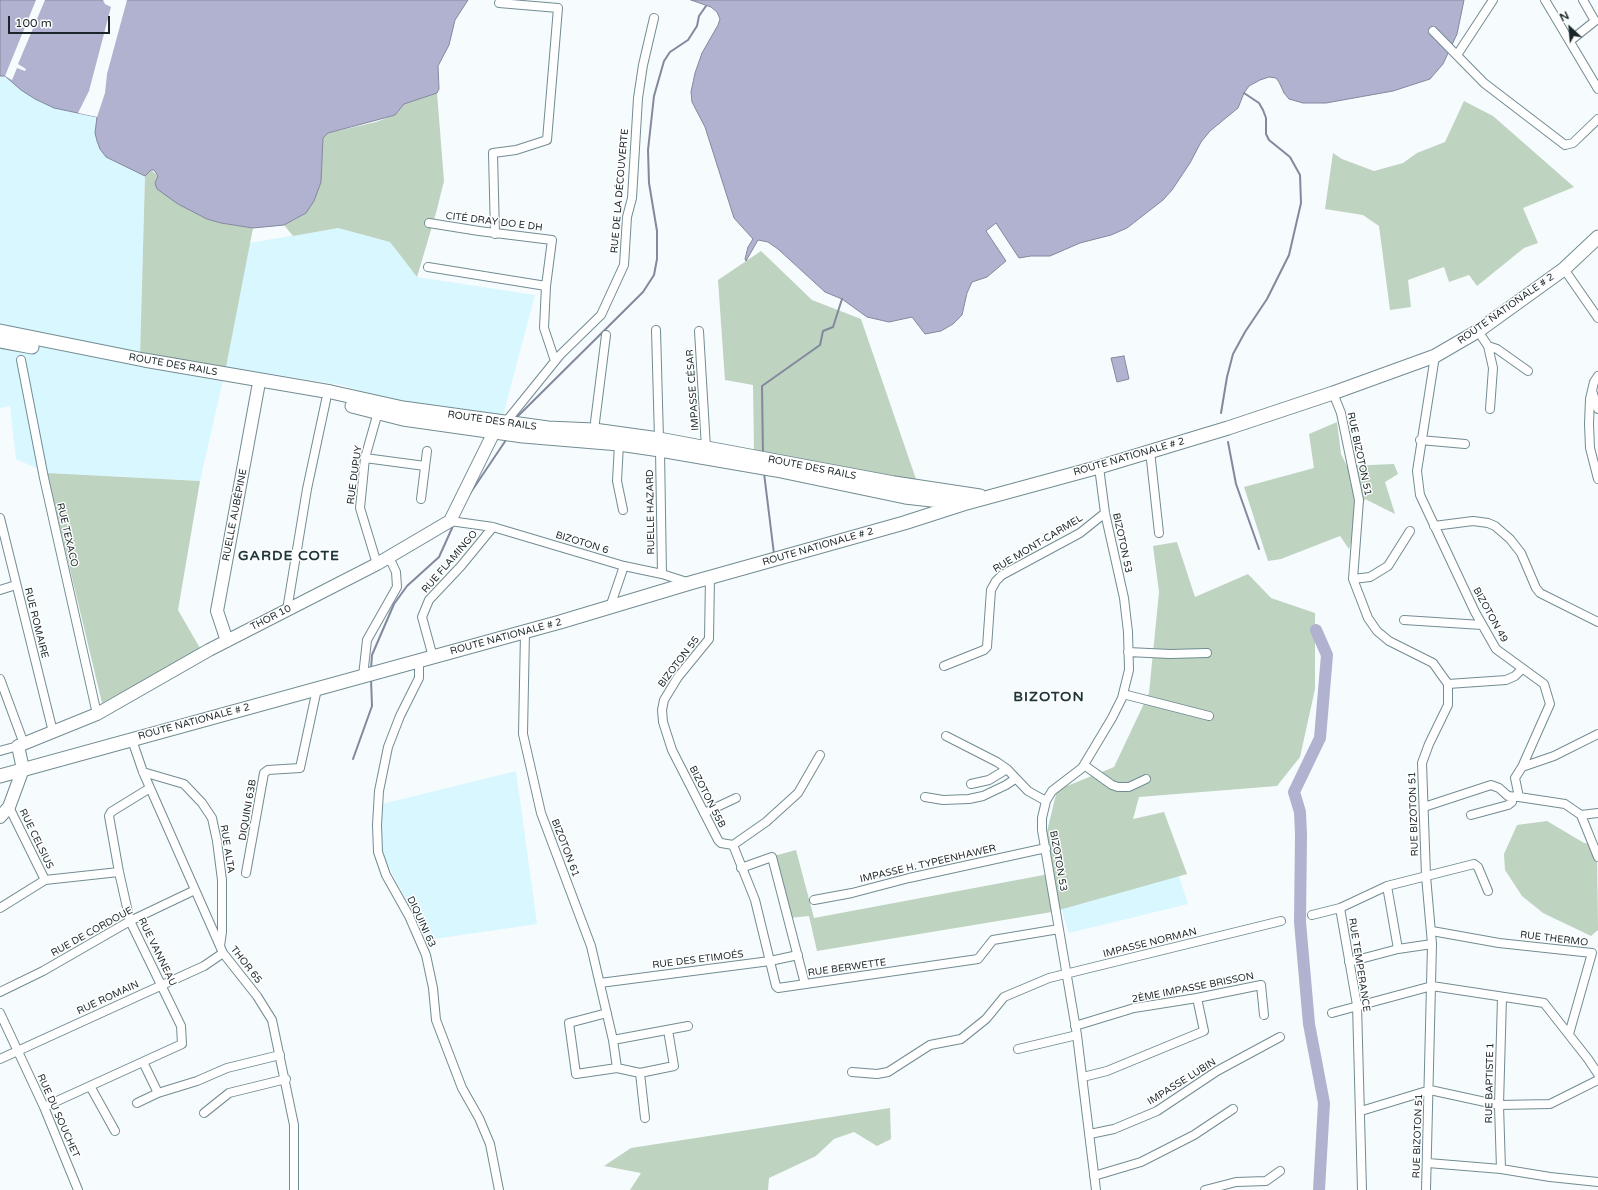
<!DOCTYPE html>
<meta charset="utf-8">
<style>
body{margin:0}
#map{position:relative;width:1598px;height:1190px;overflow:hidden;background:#f6fbfd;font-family:"Varela Round",sans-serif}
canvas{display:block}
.north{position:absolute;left:1550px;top:8px;width:40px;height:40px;-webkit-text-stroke:3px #fff;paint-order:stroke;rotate:334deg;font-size:11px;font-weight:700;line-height:16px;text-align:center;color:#1b2629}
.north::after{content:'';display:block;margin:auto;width:14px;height:18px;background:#1b2629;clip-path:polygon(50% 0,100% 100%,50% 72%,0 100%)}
.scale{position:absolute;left:8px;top:16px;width:102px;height:18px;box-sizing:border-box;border:2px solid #1b2629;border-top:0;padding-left:5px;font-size:12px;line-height:14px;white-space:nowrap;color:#1b2629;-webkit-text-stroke:3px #fff;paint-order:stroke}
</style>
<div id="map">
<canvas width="1598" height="1190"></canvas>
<div class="north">N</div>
<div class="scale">100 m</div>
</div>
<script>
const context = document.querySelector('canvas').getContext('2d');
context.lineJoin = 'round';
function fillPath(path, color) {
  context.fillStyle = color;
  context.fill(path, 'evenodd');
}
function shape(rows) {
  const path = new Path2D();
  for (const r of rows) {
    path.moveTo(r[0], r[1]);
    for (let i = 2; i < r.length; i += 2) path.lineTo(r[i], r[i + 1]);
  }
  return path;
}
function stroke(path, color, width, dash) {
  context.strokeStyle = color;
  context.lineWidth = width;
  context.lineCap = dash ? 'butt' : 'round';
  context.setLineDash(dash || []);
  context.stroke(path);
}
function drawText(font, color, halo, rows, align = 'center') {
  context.font = font + ' "Varela Round",sans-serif';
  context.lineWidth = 3;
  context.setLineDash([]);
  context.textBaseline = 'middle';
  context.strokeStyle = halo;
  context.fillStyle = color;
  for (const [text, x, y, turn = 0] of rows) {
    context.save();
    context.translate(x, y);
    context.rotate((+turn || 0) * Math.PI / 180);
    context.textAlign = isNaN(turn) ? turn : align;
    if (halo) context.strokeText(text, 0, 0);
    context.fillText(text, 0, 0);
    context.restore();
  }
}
fillPath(shape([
 [0,76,5,76,35,99,54,108,97,117,97,141,100,149,106,157,145,176,140,357,226,367,249,243,338,228,390,242,417,277,535,295,501,423,385,399,341,385,226,367,200,481,47,473,16,459,10,406,0,408],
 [516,771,537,924,427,940,386,861,382,846,382,804],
 [1171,852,1188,904,1069,933,1053,883]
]), '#d9f7ff');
fillPath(shape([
 [437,93,444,181,436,213,417,277,390,242,338,228,293,236,284,225,306,213,321,182,323,138,328,133,376,122,395,115,404,104],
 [1464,101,1493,116,1574,187,1523,208,1538,243,1524,248,1477,286,1469,275,1449,282,1444,267,1408,280,1411,307,1390,310,1379,226,1363,215,1325,209,1333,153,1342,159,1374,171,1403,163,1417,153,1445,142],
 [151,170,158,176,155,183,207,219,221,223,253,228,226,367,140,357,145,176],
 [761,251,812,300,861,319,918,485,754,452,753,385,725,380,718,280],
 [1337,422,1341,454,1347,466,1394,464,1398,474,1385,482,1395,514,1365,499,1349,549,1340,536,1281,559,1268,561,1244,487,1314,468,1309,434],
 [47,473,200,481,178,610,201,650,102,703],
 [1177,542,1195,597,1248,574,1271,598,1315,613,1315,689,1300,757,1277,786,1139,797,1133,819,1164,812,1187,874,1052,912,817,951,809,916,789,918,774,856,796,850,814,918,1049,874,1044,844,1057,790,1114,767,1149,693,1159,592,1153,546],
 [1547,821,1584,843,1597,844,1598,930,1591,936,1543,913,1522,896,1505,870,1504,854,1517,825],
 [890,1108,891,1139,877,1146,854,1132,834,1139,816,1156,769,1178,768,1190,630,1190,641,1173,604,1166,631,1148]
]), '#bed3c0');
const water = shape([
 [0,0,468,0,455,20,449,45,438,66,439,89,437,93,404,104,395,115,388,117,328,133,323,138,321,182,314,201,306,213,284,225,253,228,221,223,207,219,178,204,157,189,155,183,158,176,154,170,151,170,145,176,106,157,100,149,97,141,95,133,97,117,54,108,35,99,21,90,5,76,0,76,0,0],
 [691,0,1464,0,1457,34,1443,64,1430,79,1393,91,1326,103,1303,103,1289,99,1284,93,1279,82,1276,78,1269,77,1260,80,1249,86,1244,93,1238,108,1210,131,1201,142,1190,163,1172,190,1163,200,1127,228,1111,235,1080,243,1050,256,1031,256,1019,258,996,223,986,231,1006,261,987,277,972,282,967,293,962,315,953,324,941,331,925,334,912,317,889,322,867,317,842,299,825,292,778,249,768,242,758,240,746,261,745,259,748,247,753,239,734,218,705,127,692,102,691,92,695,73,702,53,718,25,720,19,717,12,711,7,691,0],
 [1124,356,1129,379,1117,382,1111,358,1124,356]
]);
fillPath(water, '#b0b2d0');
stroke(water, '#83889e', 1);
fillPath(shape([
 [36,0,45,0,18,64,26,69,25,71,17,68,12,80,5,76],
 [103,0,127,0,107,74,105,93,97,117,78,113,89,91,111,7,105,4]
]), '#f6fbfd');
stroke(shape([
 [1221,413,1227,377,1233,354,1245,332,1267,299,1289,255,1301,203,1300,175,1290,157,1269,140,1266,134,1266,118,1263,110,1259,103,1244,93],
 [517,417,643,292,654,275,657,259,657,231,649,183,648,150,654,96,664,61,670,52,688,40,697,26,699,16,706,6],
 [1228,442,1236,484,1259,549],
 [763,455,762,386,820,345,823,331,833,327,842,299],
 [764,473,774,554],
 [469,495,506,440],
 [371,669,372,655,394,604,407,586,439,557,453,526],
 [353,759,372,706,371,679]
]), '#83889e', 2);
stroke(shape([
 [1316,630,1327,655,1320,738,1294,792,1300,812,1301,835,1300,922,1309,1024,1324,1103,1319,1190]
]), '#b0b2d0', 12);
const street = shape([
 [1545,0,1598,89],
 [1433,31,1484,83,1565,145,1573,143,1598,119],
 [1570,41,1595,21,1583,0],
 [1457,55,1493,0],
 [429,223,479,231,552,240,546,286,544,328,555,361],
 [495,234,493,153,516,150,547,140,558,8,499,3],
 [428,267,546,286],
 [1564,269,1598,318],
 [656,330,659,439],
 [699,331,706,448],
 [1478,331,1488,346,1493,368,1490,409],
 [1488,346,1497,349,1528,371],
 [1435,356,1417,471,1420,495,1475,612,1496,649,1544,684,1550,704,1522,767,1515,778,1519,797,1565,804,1581,815],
 [21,360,44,478,97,714],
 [1598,376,1594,382,1590,399,1589,424,1590,448,1598,479],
 [1592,391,1598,409],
 [1333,393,1341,413,1359,500,1353,579,1368,618,1377,631,1389,641,1433,663,1448,684,1448,705,1429,744,1422,763,1426,876,1432,944,1426,1190],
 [505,423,560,355,601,315,624,265,627,217,632,198,638,98,643,65,654,18],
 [594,430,606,335],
 [1420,440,1465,444],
 [619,444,617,481,623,510],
 [660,450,662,574],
 [1150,451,1159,533],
 [365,458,425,466],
 [421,499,427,451],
 [0,518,53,732],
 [450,521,493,527,624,566,662,574,690,583],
 [1434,526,1473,521,1488,523,1495,526,1510,539,1521,553,1536,588,1540,593,1598,622],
 [377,564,360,508,365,458,378,412],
 [710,577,709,639,678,677,664,700,662,710,663,722,672,750,718,840,721,843,733,845,766,822,798,793,820,755],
 [1353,579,1370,577,1388,566,1410,531],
 [0,590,16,585],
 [610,607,624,566],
 [287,610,307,489,326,400],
 [1404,620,1482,625],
 [525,632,523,734,541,813,591,946,613,1040,617,1068],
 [1128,652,1170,654,1207,653],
 [433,657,422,617,429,600,461,566,493,527],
 [419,661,419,678,400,716,388,747,379,791,377,825,378,852,386,875,409,916,426,955,433,988,436,1020,462,1088,479,1118,490,1144,499,1190],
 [944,666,984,650,987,647,991,590,996,581,1002,575,1080,533,1105,513],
 [363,676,367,640,397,587,396,572,389,557],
 [0,679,24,744],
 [1448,684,1506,680,1515,676,1522,669],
 [1123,694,1209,716],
 [946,736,997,762,1007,769,1028,791,1046,801],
 [132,740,143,772,223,953,257,996,272,1020,294,1125,294,1190],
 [0,751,18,746],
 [1084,765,1112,785,1118,787,1129,787,1146,779],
 [1522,767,1554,756,1598,734],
 [143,772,184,784,202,803,212,818,217,841,222,880,222,932,220,946],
 [971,784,989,780,1007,769],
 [925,797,943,800,969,799,983,796,1006,785,1015,779],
 [9,807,45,880],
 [1424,807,1491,785,1499,788,1508,796,1519,797],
 [704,813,736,798],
 [1471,815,1508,805,1512,802,1512,797],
 [1581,815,1598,857],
 [1581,815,1598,813],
 [733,845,755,900,776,986,778,988,978,959,993,940,1059,929],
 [741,868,772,857,805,984],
 [246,873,264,773,268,770,300,768,317,689],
 [1387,886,1398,949],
 [814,900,852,893,909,878,1046,848],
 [0,908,45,880,119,872],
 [1312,915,1340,908],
 [1432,931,1499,943,1592,953,1569,1034],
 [1349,962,1398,949,1432,944],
 [600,983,770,961,798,955],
 [0,992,43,971,130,921,195,890],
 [0,1013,44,1107,78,1190],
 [607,1013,569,1023,576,1074,617,1068,640,1073,674,1066,668,1030],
 [1332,1013,1432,986,1544,1003,1588,1059,1598,1074],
 [1075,1026,1134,1008,1197,998,1261,985,1264,1015],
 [613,1040,688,1026],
 [1018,1049,1077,1035],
 [0,1059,204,966,223,953],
 [143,1062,158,1093],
 [852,1072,877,1074,888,1072,930,1045,961,1039,986,1019,1004,997,1049,978,1281,921],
 [640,1073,645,1118],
 [1083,1077,1107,1071,1204,1031,1197,998],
 [90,1086,182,1044,181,1026,130,921,119,872,109,816,111,812,150,788],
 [137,1103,158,1093,197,1081,227,1068,280,1055],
 [44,1107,90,1086,115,1131],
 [1361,1111,1430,1090,1499,1105,1550,1104,1598,1080],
 [204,1113,229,1093,286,1079],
 [1090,1134,1114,1129,1157,1111,1217,1071,1280,1037],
 [1428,1163,1501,1169,1550,1177,1598,1182],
 [1501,1169,1499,1105,1502,997],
 [1094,1176,1141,1162,1194,1135,1233,1109],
 [1096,1190,1077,1035,1042,830,1042,818,1046,801,1052,791,1082,768,1112,718,1122,698,1129,670,1128,632,1124,598,1105,513,1099,467],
 [1205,1190,1236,1182,1266,1181,1280,1171],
 [1362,1190,1357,1005,1340,908,1387,886,1474,864,1478,867,1488,891]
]);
const secondary = shape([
 [227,641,217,611,258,388],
 [0,817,9,807,23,769,18,746,97,714,209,650,377,564,450,521,494,432]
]);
const primary = shape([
 [0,331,144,360,331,392,403,408,548,428,594,430,659,439,894,483,980,496],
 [0,341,32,347],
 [352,406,403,419,523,436,619,444,660,450,776,470,905,497,958,503],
 [0,776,560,622,690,583,904,523,963,504,1099,467,1228,428,1333,393,1435,356,1478,331,1564,269,1598,237]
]);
stroke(street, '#728c93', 10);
stroke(secondary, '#728c93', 14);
stroke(primary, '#728c93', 15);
stroke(street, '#fff', 8);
stroke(secondary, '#fff', 12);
stroke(primary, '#fff', 13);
drawText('10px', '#1b2629', '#fff', [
 ["RUE DE LA DÉCOUVERTE",620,191,-85],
 ["CITÉ DRAY DO E DH",494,222,7],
 ["ROUTE NATIONALE # 2",1506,309,-35],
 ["ROUTE DES RAILS",173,365,10],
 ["IMPASSE CÉSAR",693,390,-94],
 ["ROUTE DES RAILS",492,421,8],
 ["RUE BIZOTON 51",1359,454,78],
 ["ROUTE NATIONALE # 2",1129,457,-16],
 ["ROUTE DES RAILS",812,468,11],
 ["RUE DUPUY",355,475,-82],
 ["RUELLE HAZARD",651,512,-91],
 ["RUELLE AUBÉPINE",235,515,-79],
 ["RUE TEXACO",67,535,77],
 ["BIZOTON 6",582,543,17],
 ["BIZOTON 53",1122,543,78],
 ["RUE MONT-CARMEL",1038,544,-31],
 ["ROUTE NATIONALE # 2",818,547,-16],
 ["RUE FLAMINGO",450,562,-49],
 ["BIZOTON 49",1490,615,61],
 ["THOR 10",271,618,-27],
 ["RUE ROMAIRE",36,623,76],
 ["ROUTE NATIONALE # 2",506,637,-15],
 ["BIZOTON 55",679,662,-53],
 ["ROUTE NATIONALE # 2",194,722,-15],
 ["BIZOTON 55B",707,797,63],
 ["DIQUINI 63B",248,810,-80],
 ["RUE BIZOTON 51",1414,814,-92],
 ["RUE CELSIUS",36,839,64],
 ["BIZOTON 61",565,848,69],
 ["RUE ALTA",227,849,81],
 ["BIZOTON 53",1058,861,80],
 ["IMPASSE H. TYPEENHAWER",928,864,-13],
 ["DIQUINI 63",421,922,65],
 ["RUE DE CORDOUE",92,932,-29],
 ["RUE THERMO",1554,939,7],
 ["IMPASSE NORMAN",1150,943,-14],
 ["RUE VANNEAU",157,952,64],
 ["RUE DES ETIMOÉS",698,960,-7],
 ["THOR 65",246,965,52],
 ["RUE TEMPERANCE",1359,965,81],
 ["RUE BERWETTE",847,968,-8],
 ["2ÈME IMPASSE BRISSON",1193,988,-11],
 ["RUE ROMAIN",108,998,-25],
 ["IMPASSE LUBIN",1182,1082,-32],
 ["RUE BAPTISTE 1",1490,1083,-89],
 ["RUE DU SOUCHET",58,1116,66],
 ["RUE BIZOTON 51",1418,1136,-88]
]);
context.letterSpacing = '1px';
drawText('bold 14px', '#1d353b', '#fff', [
 ["GARDE COTE",289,556],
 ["BIZOTON",1049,697]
]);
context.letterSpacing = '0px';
</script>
